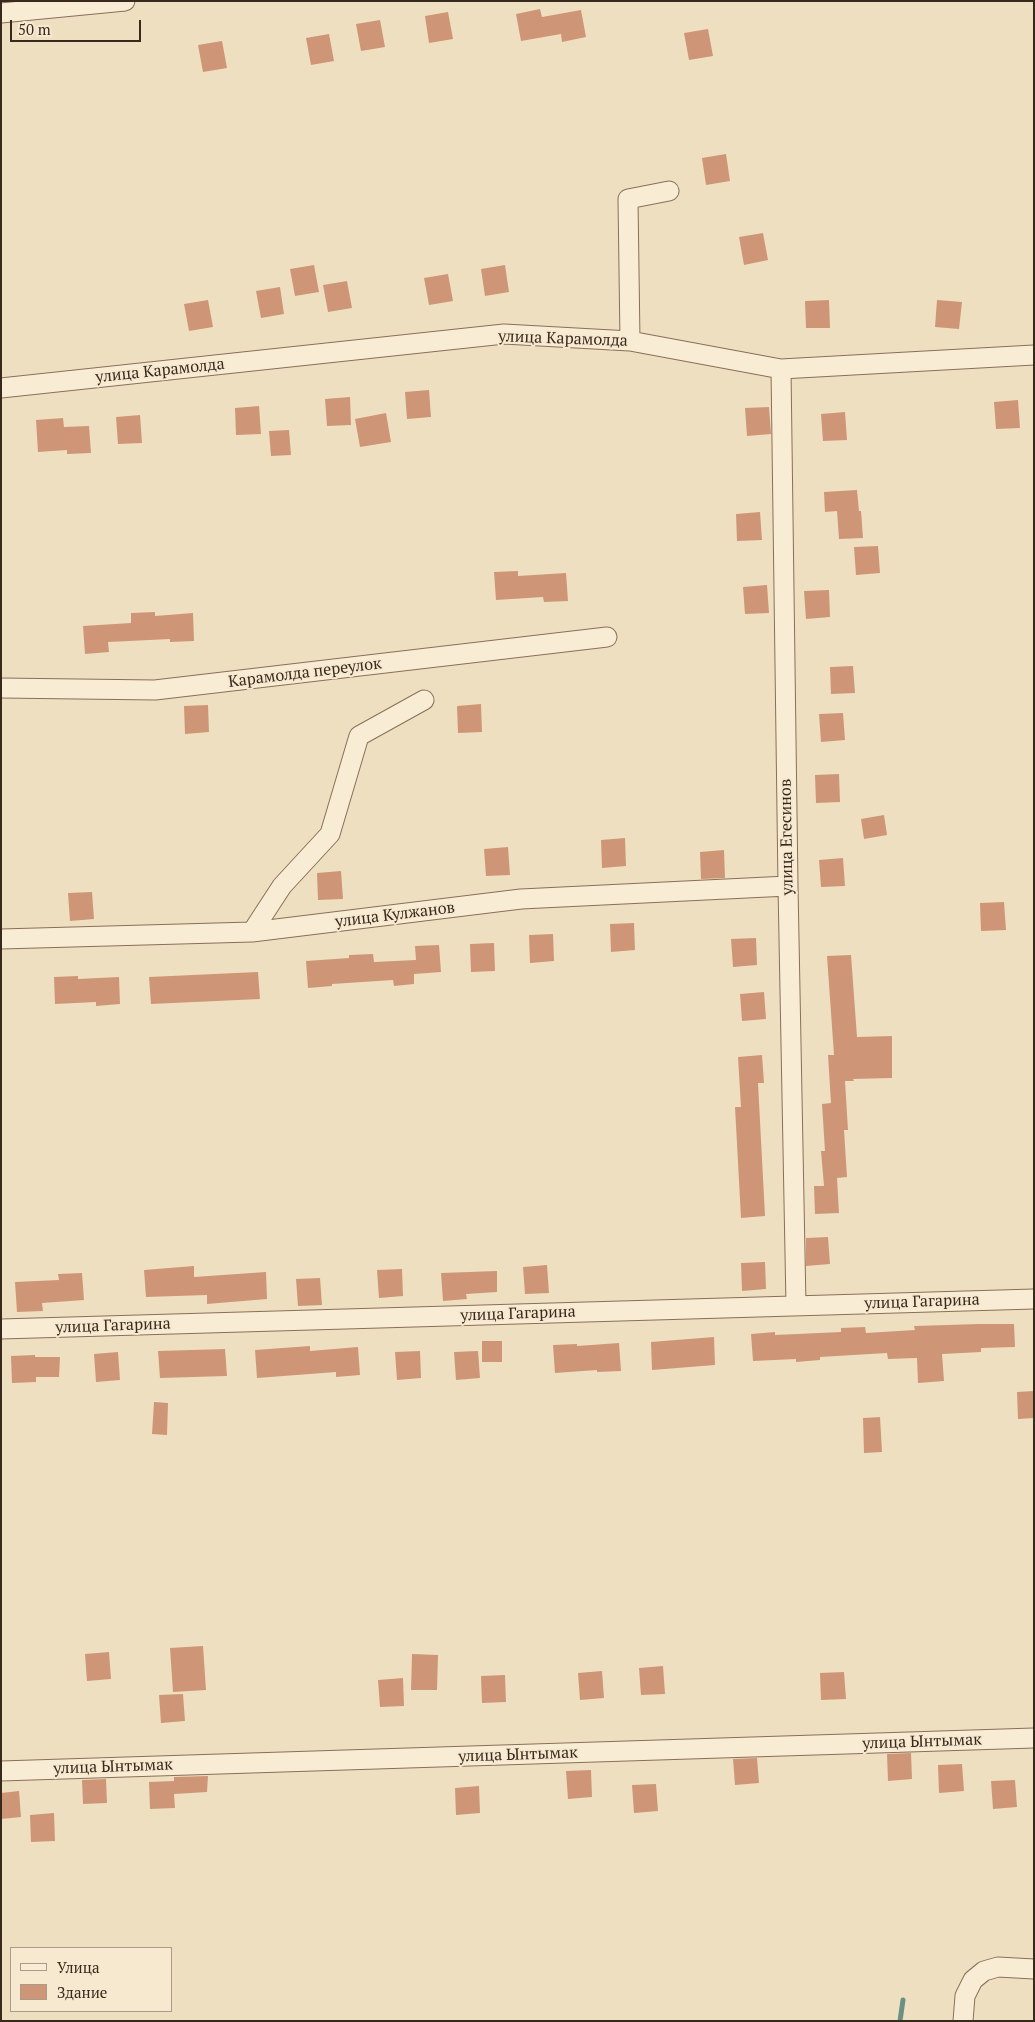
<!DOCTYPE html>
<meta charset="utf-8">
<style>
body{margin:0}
#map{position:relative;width:1035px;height:2022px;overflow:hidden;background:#efdfc1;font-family:"PT Serif",serif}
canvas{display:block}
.frame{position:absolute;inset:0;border:2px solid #38291d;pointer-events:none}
.legend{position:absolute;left:10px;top:1947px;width:162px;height:65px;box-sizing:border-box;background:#f6e9d0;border:1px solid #aa9c88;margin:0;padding:6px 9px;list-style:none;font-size:15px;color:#38291d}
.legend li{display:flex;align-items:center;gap:10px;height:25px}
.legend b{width:25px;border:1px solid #aa9c88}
.scale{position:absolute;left:10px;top:20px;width:131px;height:22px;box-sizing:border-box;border:2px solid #38291d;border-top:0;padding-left:6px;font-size:15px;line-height:18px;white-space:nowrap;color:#38291d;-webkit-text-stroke:4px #f6e9d0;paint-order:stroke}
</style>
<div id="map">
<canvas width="1035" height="2022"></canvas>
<div class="frame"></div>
<ul class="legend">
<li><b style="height:6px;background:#f9ecd4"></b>Улица</li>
<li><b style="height:14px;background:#ce9676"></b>Здание</li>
</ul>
<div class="scale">50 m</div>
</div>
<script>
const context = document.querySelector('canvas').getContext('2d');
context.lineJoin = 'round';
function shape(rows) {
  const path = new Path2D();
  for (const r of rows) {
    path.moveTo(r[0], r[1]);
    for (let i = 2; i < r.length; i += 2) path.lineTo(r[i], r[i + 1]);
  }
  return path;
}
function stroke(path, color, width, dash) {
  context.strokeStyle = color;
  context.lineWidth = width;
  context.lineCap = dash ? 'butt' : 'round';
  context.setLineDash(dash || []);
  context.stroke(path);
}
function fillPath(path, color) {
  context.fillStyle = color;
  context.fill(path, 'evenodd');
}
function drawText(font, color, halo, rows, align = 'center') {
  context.font = font + ' "PT Serif",serif';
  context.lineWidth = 4;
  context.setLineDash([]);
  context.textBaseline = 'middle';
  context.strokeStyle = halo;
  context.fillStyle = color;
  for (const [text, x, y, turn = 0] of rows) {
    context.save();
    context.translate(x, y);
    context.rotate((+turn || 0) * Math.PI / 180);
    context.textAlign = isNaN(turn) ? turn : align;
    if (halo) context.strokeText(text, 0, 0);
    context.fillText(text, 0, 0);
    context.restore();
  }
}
stroke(shape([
 [900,2021,903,2000]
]), '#6a8f84', 5);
fillPath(shape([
 [540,9,542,17,581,10,586,37,562,42,561,34,521,41,516,14],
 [448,12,453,39,429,43,425,16],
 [380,20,385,47,361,51,356,24],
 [708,29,713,56,689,60,684,33],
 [329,34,334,61,311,65,306,38],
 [222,41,227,68,203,72,198,45],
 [726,154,730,181,706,185,702,158],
 [763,233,768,260,744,265,739,237],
 [314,265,319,292,295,296,290,269],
 [505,265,509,292,485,296,481,269],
 [448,274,453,301,429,305,424,278],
 [347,281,352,308,328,312,323,285],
 [280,287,284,314,261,318,256,291],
 [208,300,213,327,189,331,184,304],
 [829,300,830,328,806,328,805,301],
 [937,300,962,302,959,329,935,327],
 [429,390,431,417,407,419,405,392],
 [350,397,351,425,327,426,325,399],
 [1018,400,1020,428,996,429,994,402],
 [259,406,261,434,236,435,235,408],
 [769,407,771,434,747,436,745,408],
 [845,412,847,440,823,441,821,414],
 [386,413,391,442,360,447,355,419],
 [140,415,142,443,118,444,116,417],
 [63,418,64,427,89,426,91,453,67,454,67,450,38,452,36,420],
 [289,430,291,455,271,456,269,431],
 [857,490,859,511,861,511,863,538,839,539,837,511,825,512,824,492],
 [760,512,762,540,737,541,736,514],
 [878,546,880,573,856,575,854,547],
 [518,571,518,576,566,573,568,601,544,602,543,597,496,600,494,572],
 [767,585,769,613,745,614,743,587],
 [829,590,830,617,806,619,804,591],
 [155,612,155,616,193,613,194,641,170,642,170,639,108,642,109,652,85,654,83,626,131,623,131,613],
 [853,666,855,693,831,694,830,667],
 [481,704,482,732,458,733,457,706],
 [208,705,209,732,185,734,184,706],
 [843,713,845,740,821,742,819,714],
 [839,774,840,802,816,803,815,775],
 [884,815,887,835,864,839,861,819],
 [625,838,626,866,602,868,601,840],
 [508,847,510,875,486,876,484,849],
 [724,850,725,878,701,879,700,852],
 [843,858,845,886,821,887,819,860],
 [341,871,343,899,318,900,317,873],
 [92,892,94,919,70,921,68,893],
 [1004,902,1006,930,981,931,980,903],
 [634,923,635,950,611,952,610,924],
 [553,934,554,961,530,963,529,935],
 [756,938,757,965,733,967,731,939],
 [494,943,495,971,471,972,470,944],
 [439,945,441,972,414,974,414,984,394,986,393,980,332,984,332,986,308,988,306,961,349,958,349,955,373,954,374,962,416,960,415,946],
 [851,955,857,1037,892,1036,892,1078,853,1079,854,1081,845,1081,848,1130,844,1130,847,1177,837,1178,839,1213,815,1214,814,1186,824,1186,821,1151,825,1151,822,1104,831,1103,828,1055,834,1055,827,956],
 [258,972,260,999,151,1004,149,977],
 [78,976,78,979,119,977,120,1004,96,1006,96,1002,55,1004,54,977],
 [764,992,766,1019,742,1021,740,994],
 [762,1055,764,1083,758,1083,765,1216,741,1218,735,1107,741,1107,738,1057],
 [828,1237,830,1264,806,1266,806,1238],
 [765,1262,766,1289,742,1291,741,1263],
 [547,1265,549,1293,525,1294,523,1267],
 [194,1266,194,1277,266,1272,267,1299,207,1304,207,1295,146,1297,144,1270],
 [402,1269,403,1296,379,1298,377,1270],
 [497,1271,497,1292,466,1294,467,1299,443,1301,441,1273],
 [82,1273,84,1300,42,1303,43,1311,17,1312,15,1282,59,1280,58,1274],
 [320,1278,322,1305,298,1306,296,1279],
 [979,1324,1014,1324,1015,1347,981,1348,981,1352,942,1354,944,1381,918,1383,917,1358,888,1359,887,1353,820,1357,820,1360,796,1362,796,1359,753,1361,751,1334,775,1332,775,1335,841,1332,841,1328,865,1327,866,1333,915,1330,914,1326],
 [714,1337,715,1365,652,1370,651,1342],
 [482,1341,502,1341,502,1362,482,1362],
 [619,1343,621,1371,597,1372,597,1370,555,1373,553,1345,577,1344,577,1346],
 [310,1346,310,1351,358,1347,360,1375,336,1377,336,1372,257,1378,255,1350],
 [225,1349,227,1376,160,1378,158,1351],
 [420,1351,421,1378,397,1380,395,1352],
 [478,1351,480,1378,456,1380,454,1352],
 [118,1352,120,1380,96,1382,94,1354],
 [35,1355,35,1357,60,1357,59,1377,36,1377,36,1382,12,1383,11,1356],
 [1034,1391,1034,1418,1018,1419,1017,1392],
 [154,1402,168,1403,167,1435,152,1434],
 [880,1417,882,1452,864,1453,863,1418],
 [203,1646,206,1690,173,1692,170,1648],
 [109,1652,111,1679,87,1681,85,1654],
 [412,1654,438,1655,437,1690,411,1690],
 [663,1666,665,1694,641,1695,639,1668],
 [602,1671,604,1698,580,1700,578,1673],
 [844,1672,846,1699,821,1700,820,1673],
 [505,1675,506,1702,482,1703,481,1676],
 [403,1678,404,1706,380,1707,378,1680],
 [183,1694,185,1721,161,1723,159,1695],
 [911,1753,912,1779,888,1781,887,1754],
 [757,1758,759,1783,735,1785,733,1759],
 [962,1764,964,1791,939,1793,938,1765],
 [591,1770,592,1797,568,1799,566,1771],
 [208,1776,207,1792,174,1794,175,1808,150,1809,149,1782,174,1781,174,1777],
 [106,1779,107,1803,83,1804,82,1780],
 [1015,1780,1017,1807,993,1809,991,1781],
 [656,1784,658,1811,634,1813,632,1785],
 [479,1786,480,1813,456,1815,455,1788],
 [19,1791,21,1817,1,1819,1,1793],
 [54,1813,55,1841,31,1842,30,1815]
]), '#ce9676');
const minor = shape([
 [1,13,125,1],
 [630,341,628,199,669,191],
 [781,369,788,886,796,1306],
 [1,388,504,334,630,341,781,369,1034,355],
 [1,688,155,690,607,637],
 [252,932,282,886,330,834,359,736,424,700],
 [1,939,252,932,521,899,788,886],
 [1,1329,1034,1299],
 [1,1771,1034,1738],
 [963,2021,965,1996,973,1980,984,1971,998,1967,1034,1969]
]);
stroke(minor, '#896f58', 21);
stroke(minor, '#f9ecd4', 19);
drawText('16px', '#38291d', '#f6e9d0', [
 ["улица Карамолда",563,339,2],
 ["улица Карамолда",160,371,-6],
 ["Карамолда переулок",305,673,-7],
 ["улица Егесинов",787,837,-91],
 ["улица Кулжанов",395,915,-7],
 ["улица Гагарина",922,1302,-2],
 ["улица Гагарина",518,1314,-2],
 ["улица Гагарина",113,1326,-2],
 ["улица Ынтымак",922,1742,-2],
 ["улица Ынтымак",518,1755,-2],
 ["улица Ынтымак",113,1767,-2]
]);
</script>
